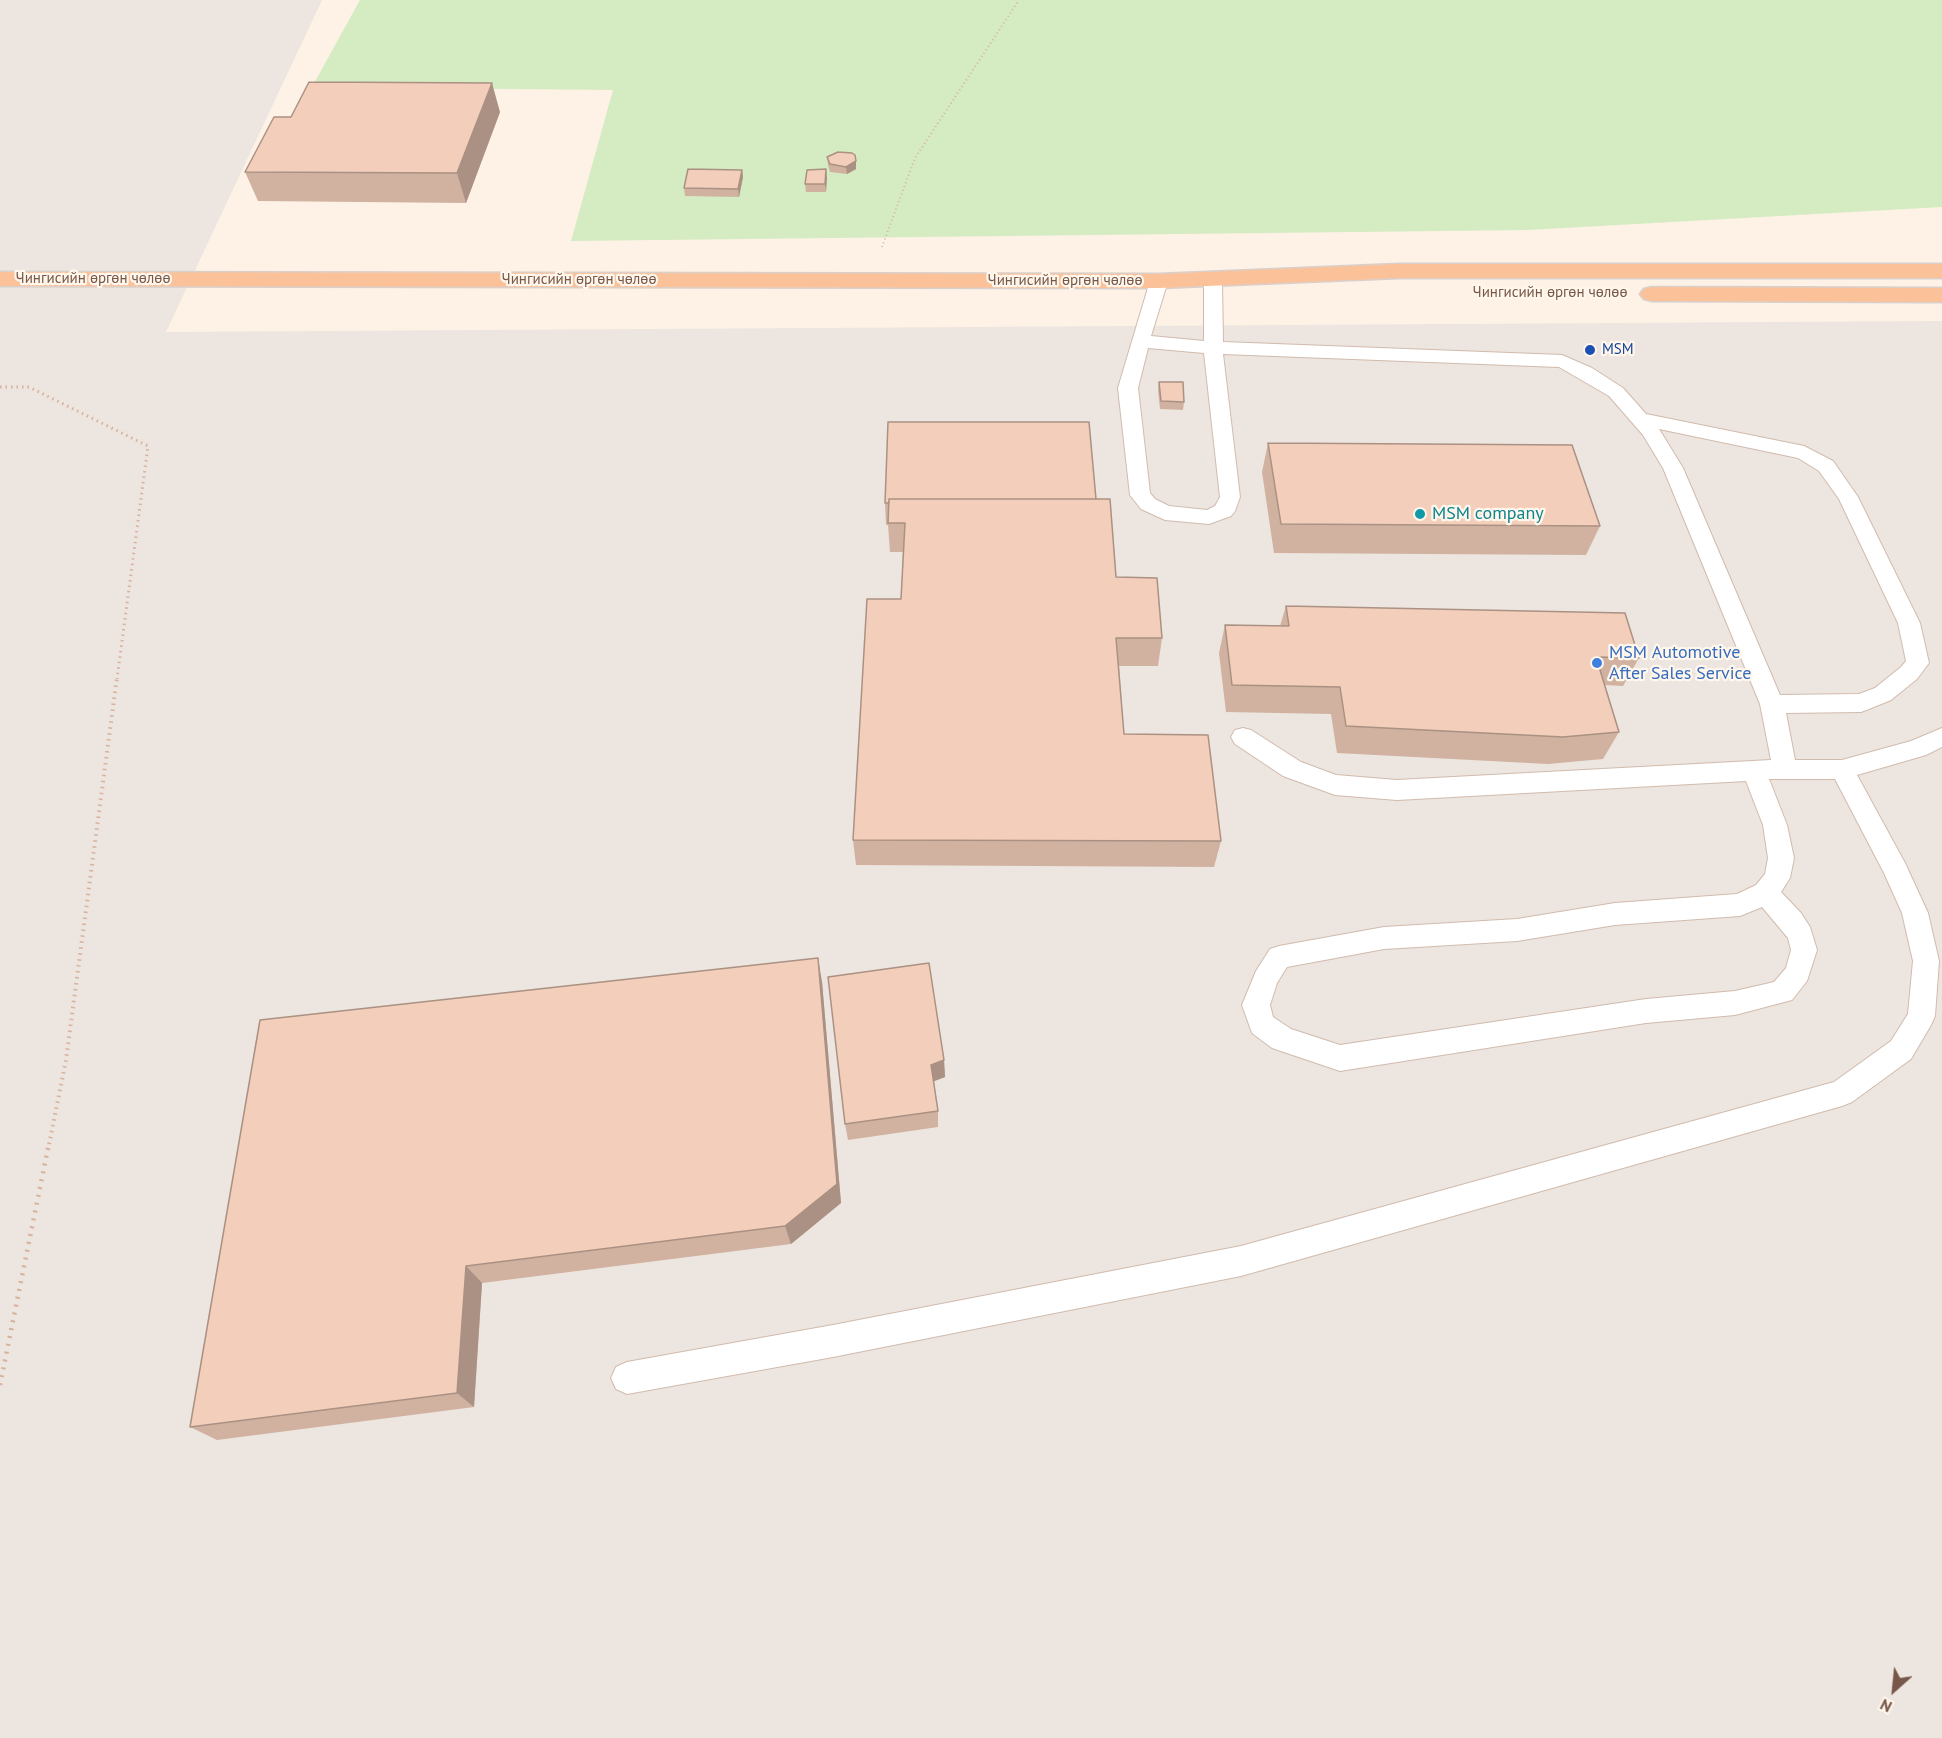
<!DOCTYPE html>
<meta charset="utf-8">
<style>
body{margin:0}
#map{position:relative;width:1942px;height:1738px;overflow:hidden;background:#fdf2e5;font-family:"PT Sans",sans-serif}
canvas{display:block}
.north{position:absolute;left:1864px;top:1660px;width:60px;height:60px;-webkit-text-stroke:4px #fff7ec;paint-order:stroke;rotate:207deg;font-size:16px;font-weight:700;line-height:24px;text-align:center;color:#775749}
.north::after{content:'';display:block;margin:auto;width:21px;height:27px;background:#775749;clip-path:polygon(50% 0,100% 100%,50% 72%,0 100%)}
</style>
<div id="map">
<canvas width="1942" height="1738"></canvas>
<div class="north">N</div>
</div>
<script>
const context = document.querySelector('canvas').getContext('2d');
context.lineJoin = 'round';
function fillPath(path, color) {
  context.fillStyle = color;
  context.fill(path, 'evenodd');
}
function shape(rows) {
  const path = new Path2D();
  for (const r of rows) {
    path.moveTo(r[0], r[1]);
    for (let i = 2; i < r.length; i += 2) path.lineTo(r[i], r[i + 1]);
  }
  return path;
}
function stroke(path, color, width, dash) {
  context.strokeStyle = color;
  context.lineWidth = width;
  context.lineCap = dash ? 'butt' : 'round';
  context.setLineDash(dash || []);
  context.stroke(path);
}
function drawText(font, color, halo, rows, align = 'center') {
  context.font = font + ' "PT Sans",sans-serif';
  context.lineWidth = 4.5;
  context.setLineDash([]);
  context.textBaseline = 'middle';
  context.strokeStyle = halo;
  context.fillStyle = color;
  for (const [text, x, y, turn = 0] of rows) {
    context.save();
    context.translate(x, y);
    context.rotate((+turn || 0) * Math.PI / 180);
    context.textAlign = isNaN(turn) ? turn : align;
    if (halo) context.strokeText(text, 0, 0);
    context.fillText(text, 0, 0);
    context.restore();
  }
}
fillPath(shape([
 [0,0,322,0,166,332,1942,321,1942,1738,0,1738]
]), '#ede5df');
fillPath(shape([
 [360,0,1942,0,1942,207,1528,230,571,241,613,90,312,87]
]), '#d5ebc2');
const service = shape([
 [1159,276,1165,277,1168,281,1151,336,1204,341,1204,283,1207,279,1213,278,1219,279,1222,283,1223,342,1562,355,1592,368,1623,388,1646,414,1804,446,1833,461,1858,497,1920,623,1929,663,1917,679,1891,700,1869,709,1861,712,1786,713,1795,760,1842,760,1911,741,1942,728,1942,747,1926,755,1857,775,1905,863,1928,913,1939,961,1935,1016,1931,1025,1911,1059,1852,1102,1842,1106,1241,1276,833,1357,627,1394,616,1389,611,1378,616,1367,627,1362,833,1325,1241,1246,1834,1082,1891,1041,1908,1014,1913,961,1902,913,1884,873,1835,779,1769,779,1787,825,1794,858,1790,878,1781,892,1801,913,1810,927,1817,950,1807,981,1792,1000,1735,1015,1646,1023,1340,1071,1272,1048,1252,1033,1242,1005,1256,971,1270,949,1279,946,1384,927,1517,919,1615,903,1737,894,1756,885,1765,874,1768,858,1763,825,1746,781,1397,800,1335,795,1283,776,1235,744,1231,737,1235,730,1243,728,1251,730,1301,762,1336,775,1397,780,1771,760,1760,704,1663,468,1643,435,1609,396,1559,367,1223,354,1240,497,1235,511,1231,516,1209,524,1165,520,1141,509,1130,495,1118,388,1150,281,1153,277,1159,276],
 [1148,348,1204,353,1220,497,1215,506,1207,510,1169,506,1155,499,1150,493,1138,388,1148,348],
 [1659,429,1798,458,1819,471,1839,499,1898,623,1906,661,1901,667,1875,688,1859,694,1780,695,1683,468,1659,429],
 [1762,907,1788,938,1791,950,1786,968,1774,982,1735,991,1646,999,1340,1045,1291,1029,1273,1017,1270,1005,1277,983,1287,967,1384,949,1517,941,1615,925,1740,916,1762,907]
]);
const trunk = shape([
 [1399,264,1942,264,1942,278,1399,278,1159,288,0,286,0,272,1159,274,1399,264],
 [1652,287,1942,288,1942,302,1652,301,1644,299,1640,294,1644,289,1652,287]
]);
stroke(service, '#d1bbad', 2);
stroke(trunk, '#d9d0cc', 3);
stroke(shape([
 [882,247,915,158,1019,0]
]), '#d8b29e', 2, [1, 3]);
stroke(shape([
 [0,387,29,387,148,446,117,679]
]), '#d8b29e', 3, [1.5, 4]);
stroke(shape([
 [48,1150,66,1060,117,677]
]), '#d8b29e', 4, [1.5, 4.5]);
stroke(shape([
 [0,1385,48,1148]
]), '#d8b29e', 4.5, [2, 6]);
fillPath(service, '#fff');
fillPath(trunk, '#fbc29a');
fillPath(shape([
 [500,112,466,203,258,201,245,172],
 [827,157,856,169,847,174,830,172,828,165],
 [742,170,743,177,739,197,685,196,684,188],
 [827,177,826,192,806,192,805,184],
 [1159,382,1184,402,1183,410,1160,409,1158,390],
 [1268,443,1600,526,1586,555,1274,553,1262,472],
 [1096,499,1116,577,1162,638,1158,666,1119,666,1124,734,1221,841,1214,867,856,865,853,840,901,599,903,552,890,552,888,525,886,525,885,503],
 [1286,606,1639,658,1623,686,1605,685,1619,732,1603,759,1548,764,1337,753,1331,714,1226,712,1219,653,1225,625,1280,626],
 [822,982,841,1203,791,1244,482,1283,474,1407,217,1440,190,1427],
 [944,1060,945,1077,934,1081,938,1111,938,1127,848,1140,845,1124]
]), '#d1b2a1');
fillPath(shape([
 [492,83,500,112,466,203,457,173],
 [856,161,856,169,847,174,846,167],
 [826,169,827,177,826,192,825,184],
 [742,170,743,177,739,197,738,189],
 [818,958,822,982,841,1203,791,1244,785,1226],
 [944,1060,945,1077,932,1082,931,1065],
 [466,1266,482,1283,474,1407,457,1393]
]), '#aa9183');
const building = shape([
 [309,82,492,83,457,173,245,172,274,117,291,117,309,82],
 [838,152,852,153,855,155,856,161,846,167,830,164,827,157,838,152],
 [688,169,742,170,738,189,684,188,688,169],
 [826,169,825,184,805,184,807,170,826,169],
 [1159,382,1183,382,1184,402,1161,401,1159,382],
 [888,422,1089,422,1096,499,889,499,889,503,885,503,888,422],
 [1268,443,1572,445,1600,526,1281,524,1268,443],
 [889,499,1110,499,1116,577,1157,578,1162,638,1116,638,1124,734,1208,735,1221,841,853,840,867,599,901,599,905,523,888,523,889,499],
 [1286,606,1625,613,1639,658,1596,657,1619,732,1563,737,1346,726,1340,687,1232,685,1225,625,1289,626,1286,606],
 [818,958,837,1184,785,1226,466,1266,457,1393,190,1427,260,1020,818,958],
 [929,963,944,1060,931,1065,938,1111,845,1124,828,977,929,963]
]);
fillPath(building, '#f3cfbb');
stroke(building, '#aa9183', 1.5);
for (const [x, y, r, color] of [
 [1590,350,6,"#1a4fb4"],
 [1420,514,6,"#0f9aa8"],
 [1597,663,6,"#3f7fe0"]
]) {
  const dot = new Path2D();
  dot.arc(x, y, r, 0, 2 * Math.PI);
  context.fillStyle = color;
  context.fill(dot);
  stroke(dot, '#fff7ec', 2);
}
drawText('15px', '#775749', '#fff7ec', [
 ["Чингисийн өргөн чөлөө",93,279],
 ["Чингисийн өргөн чөлөө",579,280],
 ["Чингисийн өргөн чөлөө",1065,281],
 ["Чингисийн өргөн чөлөө",1550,293]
]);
drawText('15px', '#164399', '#fff7ec', [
 ["MSM",1602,350]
], 'left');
drawText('18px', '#0d838f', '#fff7ec', [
 ["MSM company",1432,514]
], 'left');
drawText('18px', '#366cbe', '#fff7ec', [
 ["MSM Automotive",1609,653],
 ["After Sales Service",1609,674]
], 'left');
</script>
